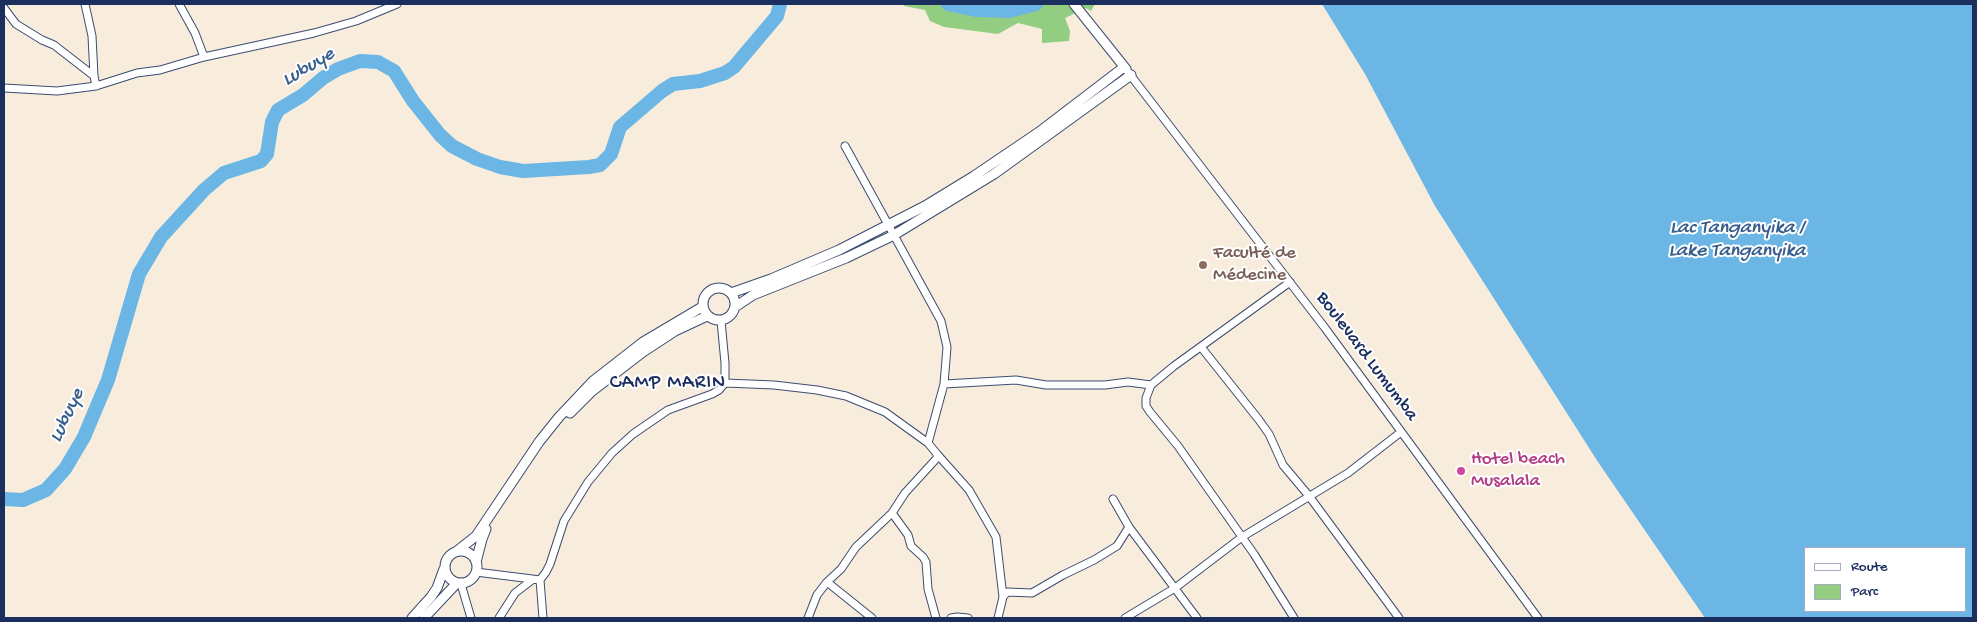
<!DOCTYPE html>
<meta charset="utf-8">
<style>
body{margin:0}
#map{position:relative;width:1977px;height:622px;overflow:hidden;background:#f8eddd;font-family:"Gochi Hand",sans-serif}
canvas{display:block}
.frame{position:absolute;inset:0;border:5px solid #1b2f5e;pointer-events:none}
.legend{position:absolute;left:1804px;top:547px;width:162px;height:65px;box-sizing:border-box;background:#fff;border:1px solid #a4acbf;margin:0;padding:6px 9px;list-style:none;font-size:15px;color:#1b2f5e}
.legend li{display:flex;align-items:center;gap:10px;height:25px}
.legend b{width:25px;border:1px solid #a4acbf}
</style>
<div id="map">
<canvas width="1977" height="622"></canvas>
<div class="frame"></div>
<ul class="legend">
<li><b style="height:6px;background:#fff"></b>Route</li>
<li><b style="height:14px;background:#93cd82"></b>Parc</li>
</ul>
</div>
<script>
const context = document.querySelector('canvas').getContext('2d');
context.lineJoin = 'round';
function fillPath(path, color) {
  context.fillStyle = color;
  context.fill(path, 'evenodd');
}
function shape(rows) {
  const path = new Path2D();
  for (const r of rows) {
    if (r.length === 3) {
      path.moveTo(r[0] + r[2], r[1]);
      path.arc(r[0], r[1], r[2], 0, 2 * Math.PI);
      continue;
    }
    path.moveTo(r[0], r[1]);
    for (let i = 2; i < r.length; i += 2) path.lineTo(r[i], r[i + 1]);
  }
  return path;
}
function stroke(path, color, width, dash) {
  context.strokeStyle = color;
  context.lineWidth = width;
  context.lineCap = dash ? 'butt' : 'round';
  context.setLineDash(dash || []);
  context.stroke(path);
}
function drawText(font, color, halo, rows, align = 'center') {
  context.font = font + ' "Gochi Hand",sans-serif';
  context.lineWidth = 4;
  context.setLineDash([]);
  context.textBaseline = 'middle';
  context.strokeStyle = halo;
  context.fillStyle = color;
  for (const [text, x, y, turn = 0] of rows) {
    context.save();
    context.translate(x, y);
    context.rotate((+turn || 0) * Math.PI / 180);
    context.textAlign = isNaN(turn) ? turn : align;
    if (halo) context.strokeText(text, 0, 0);
    context.fillText(text, 0, 0);
    context.restore();
  }
}
fillPath(shape([
 [904,4,1095,4,1091,11,1086,8,1065,18,1070,31,1069,41,1042,43,1042,29,1018,23,998,34,944,27,930,21,925,10,904,6]
]), '#93cd82');
fillPath(shape([
 [1322,4,1973,4,1973,618,1705,618,1598,462,1435,206,1365,74],
 [1806,548,1966,548,1966,611,1806,611]
]), '#6bb6e4');
stroke(shape([
 [948,4,976,10,1009,11,1036,4],
 [4,499,23,500,46,490,65,469,84,437,97,406,108,380,139,274,161,237,204,190,224,173,261,161,267,154,272,122,278,110,303,95,323,78,338,69,360,61,378,62,394,71,413,101,440,135,452,146,477,159,500,167,523,171,589,167,600,165,611,154,620,127,662,91,673,84,700,81,725,73,734,67,777,16,780,4]
]), '#6bb6e4', 14);
const minor = shape([
 [85,4,92,36,94,76,96,86],
 [179,4,195,33,204,57],
 [4,8,16,24,42,40,54,45,94,76],
 [1128,72,1325,328,1538,618],
 [4,88,57,91,96,86,137,73,160,70,204,57,314,33,356,21,397,4],
 [845,146,941,321,947,347,944,384,928,443],
 [1290,282,1174,366,1151,385,1146,398,1146,406,1150,412,1178,446,1254,554,1294,618],
 [1201,347,1259,420,1269,434,1283,465,1309,496,1399,618],
 [725,383,774,385,817,390,846,396,885,412,928,443,937,454,937,458,905,493,892,513,856,547,841,569,827,582,817,595,808,618],
 [944,384,1016,380,1046,385,1105,385,1128,382,1151,385],
 [937,454,969,490,996,537,1003,597],
 [892,513,908,535,911,546,923,557,926,562,928,589,936,618],
 [1129,527,1197,618],
 [476,572,540,580,546,572,550,564,564,521,588,482,612,453,633,434,668,410,712,394,719,390,725,383,725,363,721,321],
 [540,580,543,618],
 [827,582,872,618],
 [461,584,471,618],
 [499,618,515,593,532,580],
 [951,618,957,617,968,618],
 [998,618,1003,597,1007,592,1032,593,1063,575,1094,560,1117,546,1129,527,1113,499],
 [1125,618,1175,588,1242,537,1348,473,1401,432]
]);
const tertiary = shape([
 [1074,4,1126,69],
 [719,304,16],
 [731,293,771,279,839,250,925,206,974,176,1039,132,1124,67],
 [735,307,753,295,846,258,894,235,994,174,1131,75],
 [570,413,591,392,643,352,675,331,707,316],
 [461,567,16],
 [457,551,476,536,539,442,559,417,593,381,643,342,702,307],
 [476,562,482,539,486,529],
 [412,618,431,597,437,588,444,569],
 [424,618,457,583]
]);
stroke(minor, '#3c4c71', 9);
stroke(tertiary, '#3c4c71', 11);
stroke(minor, '#fff', 7);
stroke(tertiary, '#fff', 9);
for (const [x, y, r, color] of [
 [1203,265,5,"#8d6e63"],
 [1461,471,5,"#d1479c"]
]) {
  const dot = new Path2D();
  dot.arc(x, y, r, 0, 2 * Math.PI);
  context.fillStyle = color;
  context.fill(dot);
  stroke(dot, '#fff', 2);
}
drawText('19px', '#785e54', '#fff', [
 ["Faculté de",1213,254],
 ["Médecine",1213,276]
], 'left');
drawText('19px', '#1b2f5e', '#fff', [
 ["Boulevard Lumumba",1366,357,53]
]);
drawText('19px', '#b23c85', '#fff', [
 ["Hotel beach",1471,460],
 ["Musalala",1471,482]
], 'left');
drawText('italic 20px', '#375e8d', '#fff', [
 ["Lubuye",309,68,-31],
 ["Lac Tanganyika /",1737,229],
 ["Lake Tanganyika",1737,252],
 ["Lubuye",68,416,-65]
]);
context.letterSpacing = '1px';
drawText('20px', '#1b2f5e', '#fff', [
 ["CAMP MARIN",668,384]
]);
context.letterSpacing = '0px';
</script>
